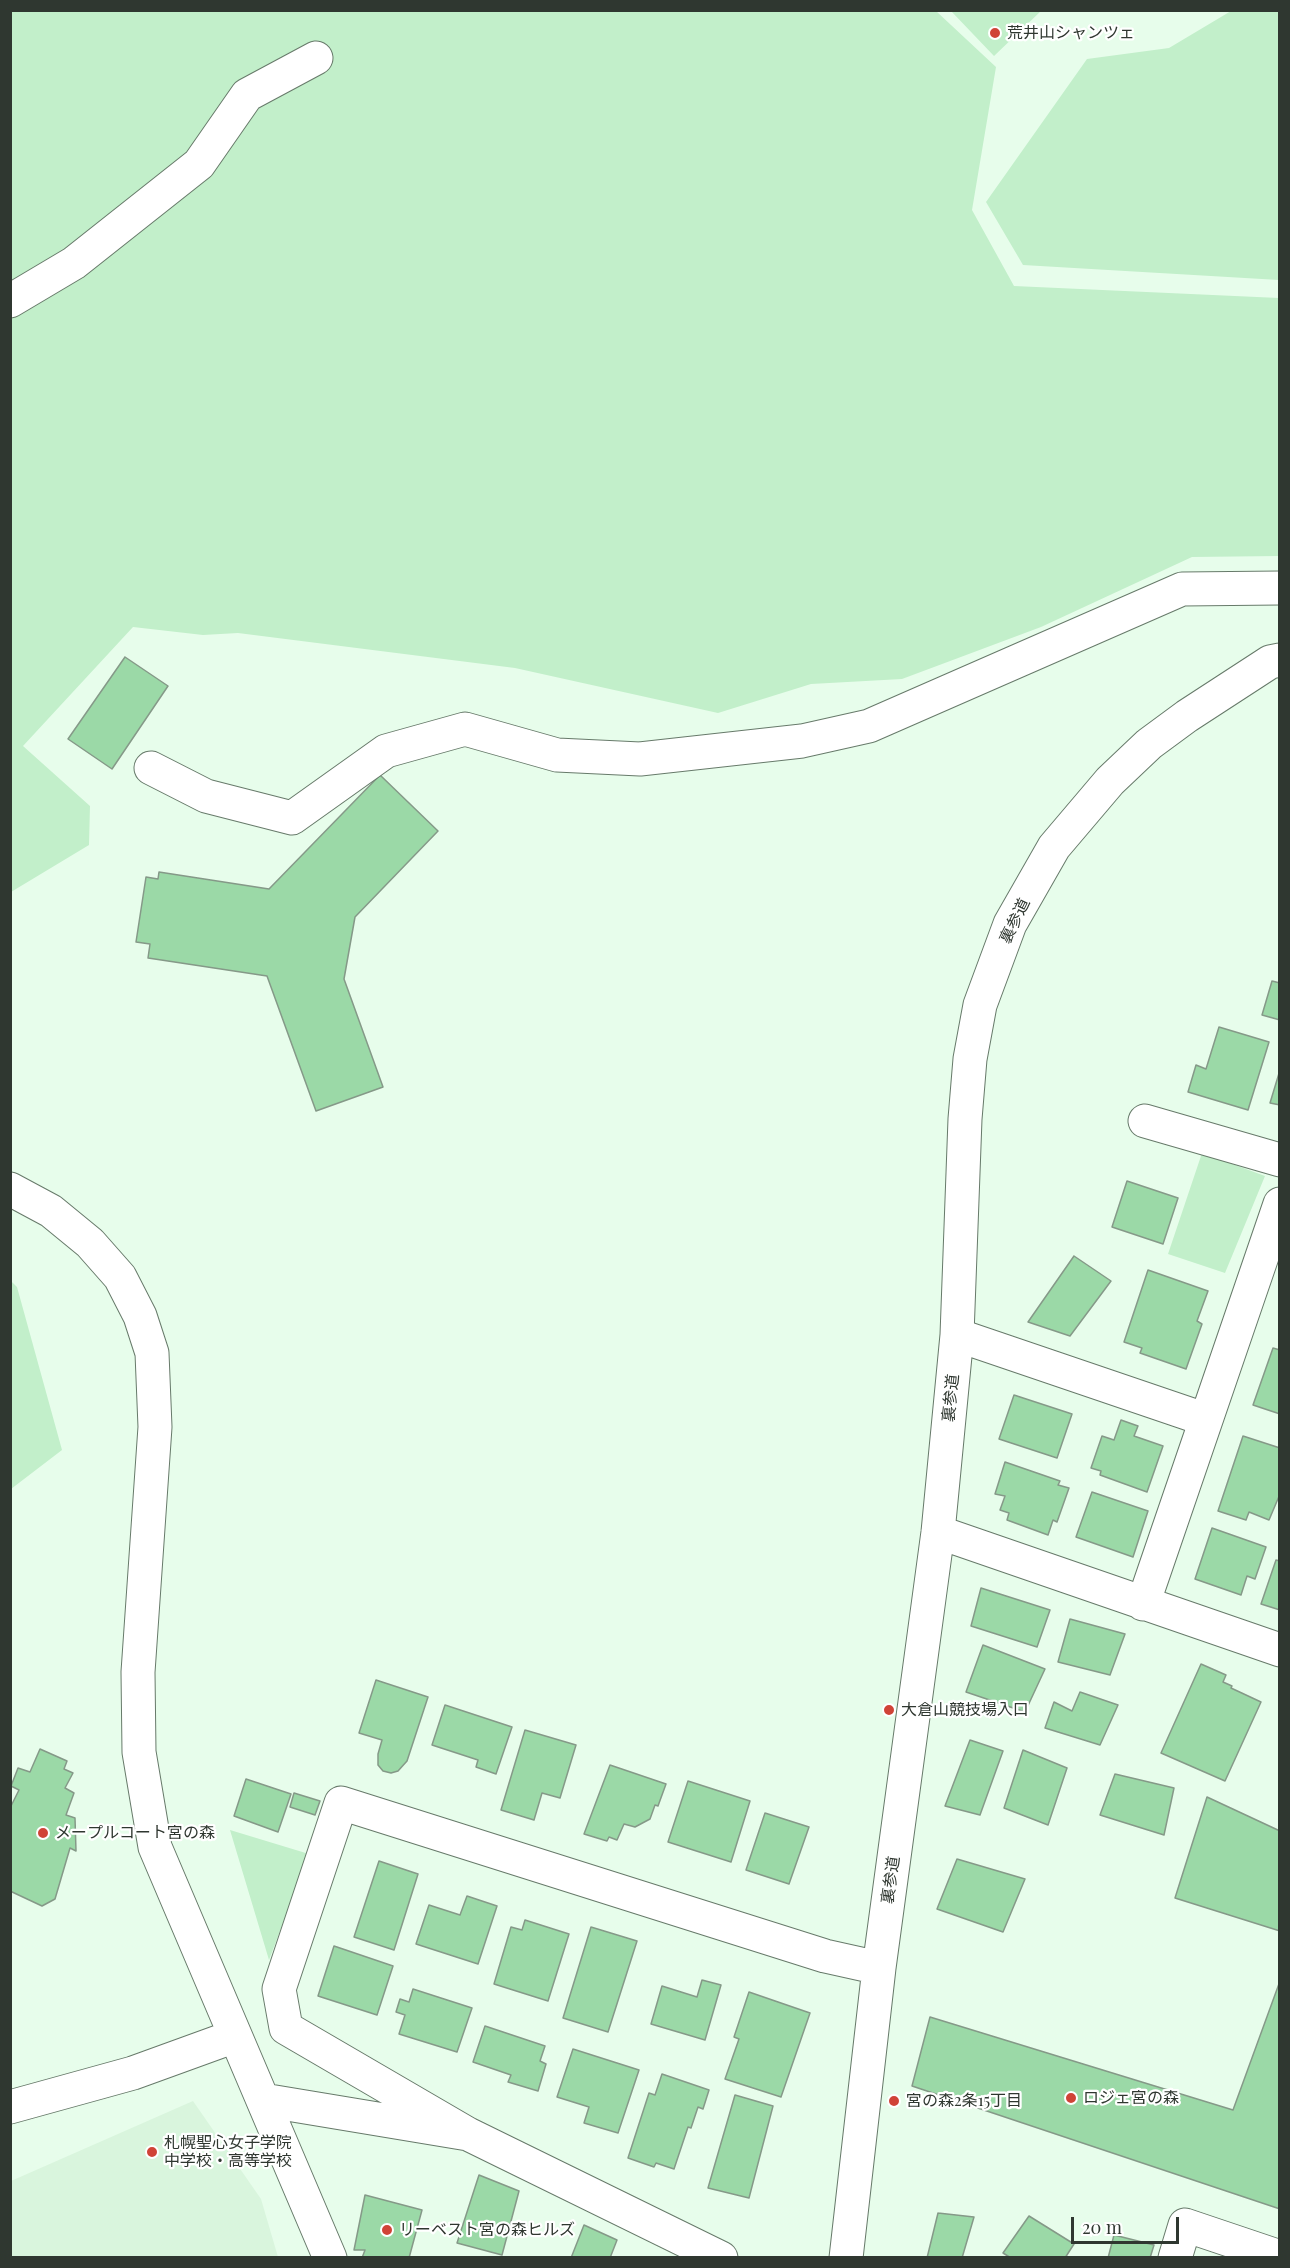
<!DOCTYPE html>
<meta charset="utf-8">
<style>
body{margin:0}
#map{position:relative;width:1290px;height:2268px;overflow:hidden;background:#e7fdeb;font-family:"Playfair Display",serif}
canvas{display:block}
.frame{position:absolute;inset:0;border:12px solid #2f3730;pointer-events:none}
.scale{position:absolute;left:1071px;top:2217px;width:108px;height:27px;box-sizing:border-box;border:3px solid #2f3730;border-top:0;padding-left:8px;font-size:18px;line-height:21px;white-space:nowrap;color:#2f3730;-webkit-text-stroke:4px #fff;paint-order:stroke}
</style>
<div id="map">
<canvas width="1290" height="2268"></canvas>
<div class="frame"></div>
<div class="scale">20 m</div>
</div>
<script>
const context = document.querySelector('canvas').getContext('2d');
context.lineJoin = 'round';
function fillPath(path, color) {
  context.fillStyle = color;
  context.fill(path, 'evenodd');
}
function shape(rows) {
  const path = new Path2D();
  for (const r of rows) {
    path.moveTo(r[0], r[1]);
    for (let i = 2; i < r.length; i += 2) path.lineTo(r[i], r[i + 1]);
  }
  return path;
}
function stroke(path, color, width, dash) {
  context.strokeStyle = color;
  context.lineWidth = width;
  context.lineCap = dash ? 'butt' : 'round';
  context.setLineDash(dash || []);
  context.stroke(path);
}
function drawText(font, color, halo, rows, align = 'center') {
  context.font = font + ' "Playfair Display","Noto Sans JP",serif';
  context.lineWidth = 4.5;
  context.setLineDash([]);
  context.textBaseline = 'middle';
  context.strokeStyle = halo;
  context.fillStyle = color;
  for (const [text, x, y, turn = 0] of rows) {
    context.save();
    context.translate(x, y);
    context.rotate((+turn || 0) * Math.PI / 180);
    context.textAlign = isNaN(turn) ? turn : align;
    if (halo) context.strokeText(text, 0, 0);
    context.fillText(text, 0, 0);
    context.restore();
  }
}
fillPath(shape([
 [193,2101,261,2199,278,2257,11,2257,11,2181]
]), '#d9f5dd');
fillPath(shape([
 [10,11,936,11,996,67,972,210,1014,286,1279,298,1279,556,1192,557,1041,627,902,679,811,684,718,713,515,668,238,633,203,635,133,627,23,746,90,806,89,845,11,892],
 [951,11,1041,11,994,56],
 [1231,11,1279,11,1279,280,1023,265,986,202,1087,59,1169,48],
 [1202,1153,1265,1176,1225,1273,1168,1254],
 [11,1281,17,1287,62,1450,11,1489],
 [230,1830,309,1854,269,1960]
]), '#c2efca');
const building = shape([
 [125,657,168,686,112,769,68,739,125,657],
 [380,775,438,831,355,917,344,979,383,1087,316,1111,267,976,148,958,150,944,136,942,146,877,158,879,159,872,269,889,380,775],
 [1272,981,1280,983,1280,1020,1262,1015,1272,981],
 [1219,1027,1269,1042,1248,1110,1188,1092,1196,1065,1206,1069,1219,1027],
 [1280,1070,1280,1105,1270,1103,1280,1070],
 [1127,1181,1178,1198,1163,1244,1112,1227,1127,1181],
 [1074,1256,1111,1281,1070,1336,1028,1322,1074,1256],
 [1148,1270,1208,1291,1197,1321,1202,1324,1186,1369,1140,1353,1142,1348,1124,1342,1148,1270],
 [1273,1348,1280,1350,1280,1414,1253,1405,1273,1348],
 [1014,1395,1072,1414,1057,1458,999,1439,1014,1395],
 [1121,1420,1138,1426,1134,1436,1163,1446,1147,1492,1100,1475,1101,1471,1091,1468,1102,1436,1114,1440,1121,1420],
 [1243,1436,1280,1448,1280,1494,1269,1520,1249,1512,1246,1520,1218,1511,1243,1436],
 [1005,1462,1060,1481,1058,1485,1069,1488,1057,1522,1053,1520,1048,1535,1007,1520,1009,1513,1000,1510,1005,1496,995,1494,1005,1462],
 [1092,1492,1148,1511,1133,1557,1076,1537,1092,1492],
 [1212,1528,1266,1547,1255,1579,1247,1576,1241,1595,1195,1579,1212,1528],
 [1276,1560,1280,1561,1280,1610,1261,1604,1276,1560],
 [981,1588,1050,1610,1037,1647,971,1626,981,1588],
 [1070,1619,1125,1634,1110,1675,1058,1662,1070,1619],
 [983,1645,1045,1669,1025,1712,966,1692,983,1645],
 [1201,1664,1226,1675,1223,1682,1232,1686,1231,1688,1261,1702,1225,1781,1161,1753,1201,1664],
 [376,1680,428,1697,407,1761,398,1771,391,1773,383,1771,378,1765,378,1754,382,1740,359,1733,376,1680],
 [1080,1692,1118,1705,1100,1745,1045,1728,1054,1702,1072,1711,1080,1692],
 [445,1705,512,1727,496,1774,476,1767,478,1760,432,1745,445,1705],
 [525,1730,576,1745,560,1798,542,1793,534,1820,501,1810,525,1730],
 [970,1740,1003,1751,980,1815,945,1806,970,1740],
 [40,1749,67,1761,64,1769,73,1773,65,1788,74,1793,66,1815,75,1818,76,1851,70,1848,55,1899,42,1906,10,1891,10,1808,19,1790,11,1786,18,1768,30,1772,40,1749],
 [1023,1750,1067,1768,1048,1825,1004,1808,1023,1750],
 [610,1765,666,1784,658,1806,655,1805,650,1819,635,1827,624,1824,617,1840,609,1837,607,1841,584,1834,610,1765],
 [1115,1774,1174,1788,1164,1835,1100,1815,1115,1774],
 [246,1779,291,1794,278,1832,234,1816,246,1779],
 [688,1781,750,1801,731,1862,668,1842,688,1781],
 [294,1793,320,1801,315,1815,290,1807,294,1793],
 [1207,1797,1280,1831,1280,1931,1175,1898,1207,1797],
 [765,1813,809,1827,789,1884,746,1870,765,1813],
 [957,1859,1025,1879,1003,1932,937,1909,957,1859],
 [379,1861,418,1874,394,1950,354,1937,379,1861],
 [467,1896,497,1906,478,1964,416,1944,429,1905,460,1915,467,1896],
 [525,1920,569,1934,548,2001,494,1984,511,1927,522,1930,525,1920],
 [591,1927,637,1941,608,2032,563,2018,591,1927],
 [334,1946,393,1966,377,2015,318,1996,334,1946],
 [702,1980,721,1985,705,2040,651,2024,662,1986,697,1997,702,1980],
 [1280,1981,1280,2209,912,2086,930,2017,1233,2110,1280,1981],
 [413,1989,472,2008,457,2052,399,2034,405,2015,396,2012,400,1999,409,2002,413,1989],
 [749,1992,810,2013,781,2097,725,2079,739,2039,734,2037,749,1992],
 [485,2026,545,2046,540,2061,546,2064,538,2091,508,2082,511,2075,473,2062,485,2026],
 [573,2049,639,2070,618,2133,584,2123,589,2107,557,2097,573,2049],
 [662,2074,709,2090,703,2109,698,2107,691,2128,688,2127,674,2169,656,2163,654,2167,628,2158,649,2093,655,2095,662,2074],
 [735,2095,773,2106,749,2198,708,2188,735,2095],
 [479,2175,519,2191,502,2255,457,2243,479,2175],
 [365,2195,422,2210,409,2258,362,2258,365,2250,354,2250,365,2195],
 [938,2213,974,2217,962,2258,927,2258,938,2213],
 [1029,2216,1074,2244,1065,2258,1011,2258,1003,2253,1029,2216],
 [584,2225,617,2240,610,2258,571,2258,584,2225],
 [1114,2235,1154,2245,1150,2258,1108,2258,1114,2235]
]);
fillPath(building, '#9bd9a7');
stroke(building, '#859988', 1.5);
const minor = shape([
 [10,301,74,263,199,164,247,95,316,58],
 [151,768,206,796,292,818,386,751,465,729,557,755,640,759,802,741,869,726,1182,589,1280,588],
 [1145,1121,1280,1160],
 [10,1189,51,1211,90,1243,120,1277,140,1316,152,1353,155,1427,138,1672,139,1752,155,1847,330,2258],
 [957,1335,1204,1419],
 [938,1532,1280,1650],
 [1143,1604,1280,1204],
 [263,2100,468,2134,721,2258],
 [10,2107,133,2073,235,2036],
 [468,2134,286,2028,279,1989,341,1803,825,1956,879,1968],
 [846,2258,879,1968,938,1532,957,1335,965,1119,970,1059,980,1005,1010,924,1054,847,1110,781,1149,744,1187,716,1270,662,1280,660],
 [1175,2258,1185,2225,1280,2257]
]);
stroke(minor, '#677a6a', 35);
stroke(minor, '#fff', 33);
for (const [x, y, r, color] of [
 [995,33,6,"#d04337"],
 [889,1710,6,"#d04337"],
 [43,1833,6,"#d04337"],
 [1071,2098,6,"#d04337"],
 [894,2101,6,"#d04337"],
 [152,2152,6,"#d04337"],
 [387,2230,6,"#d04337"]
]) {
  const dot = new Path2D();
  dot.arc(x, y, r, 0, 2 * Math.PI);
  context.fillStyle = color;
  context.fill(dot);
  stroke(dot, '#fff', 2);
}
drawText('16px', '#2f3730', '#fff', [
 ["荒井山シャンツェ",1007,33],
 ["大倉山競技場入口",901,1710],
 ["メープルコート宮の森",55,1833],
 ["ロジェ宮の森",1083,2098],
 ["宮の森2条15丁目",906,2101],
 ["札幌聖心女子学院",164,2143],
 ["中学校・高等学校",164,2161],
 ["リーベスト宮の森ヒルズ",399,2230]
], 'left');
drawText('16px', '#2f3730', '#fff', [
 ["裏参道",1015,921,-64],
 ["裏参道",951,1398,-84],
 ["裏参道",891,1880,-82]
]);
</script>
